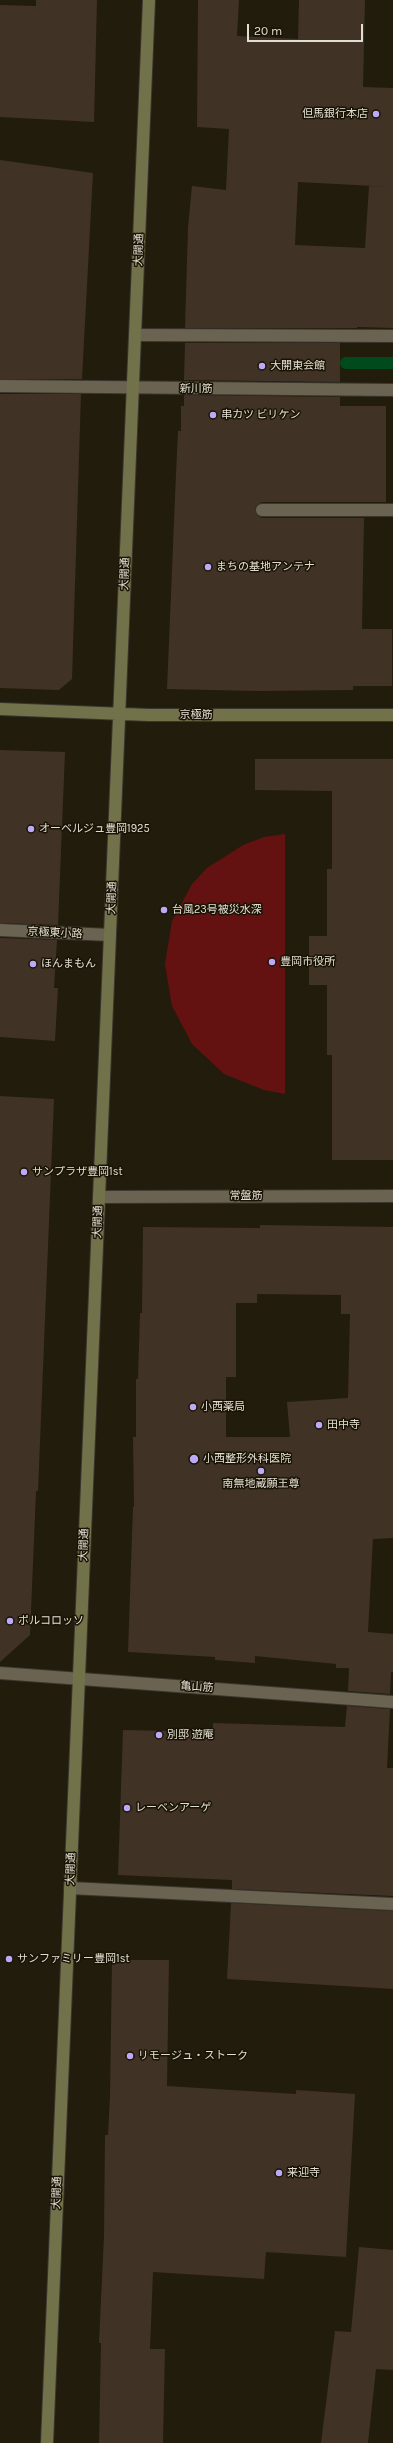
<!DOCTYPE html>
<meta charset="utf-8">
<style>
body{margin:0}
#map{position:relative;width:393px;height:2443px;overflow:hidden;background:#221c0c;font-family:Karla,sans-serif}
canvas{display:block}
.scale{position:absolute;left:247px;top:24px;width:116px;height:18px;box-sizing:border-box;border:2px solid #e2ded3;border-top:0;padding-left:5px;font-size:12px;line-height:14px;white-space:nowrap;color:#e2ded3;-webkit-text-stroke:3px #191304;paint-order:stroke}
</style>
<div id="map">
<canvas width="393" height="2443"></canvas>
<div class="scale">20 m</div>
</div>
<script>
const context = document.querySelector('canvas').getContext('2d');
context.lineJoin = 'round';
function fillPath(path, color) {
  context.fillStyle = color;
  context.fill(path, 'evenodd');
}
function shape(rows) {
  const path = new Path2D();
  for (const r of rows) {
    path.moveTo(r[0], r[1]);
    for (let i = 2; i < r.length; i += 2) path.lineTo(r[i], r[i + 1]);
  }
  return path;
}
function stroke(path, color, width, dash) {
  context.strokeStyle = color;
  context.lineWidth = width;
  context.lineCap = dash ? 'butt' : 'round';
  context.setLineDash(dash || []);
  context.stroke(path);
}
function drawText(font, color, halo, rows, align = 'center') {
  context.font = font + ' Karla,"Noto Sans JP",sans-serif';
  context.lineWidth = 3;
  context.setLineDash([]);
  context.textBaseline = 'middle';
  context.strokeStyle = halo;
  context.fillStyle = color;
  for (const [text, x, y, turn = 0] of rows) {
    context.save();
    context.translate(x, y);
    context.rotate((+turn || 0) * Math.PI / 180);
    context.textAlign = isNaN(turn) ? turn : align;
    if (halo) context.strokeText(text, 0, 0);
    context.fillText(text, 0, 0);
    context.restore();
  }
}
fillPath(shape([
 [285,834,285,1094,264,1090,224,1074,192,1044,172,1006,165,964,172,921,192,884,207,868,243,845,264,837]
]), '#631211');
stroke(shape([
 [346,363,393,363]
]), '#004b1e', 12);
fillPath(shape([
 [36,0,97,0,94,122,0,117,0,5,36,6],
 [198,0,239,0,237,36,298,39,299,0,365,0,363,87,393,88,393,187,298,182,295,245,365,248,369,186,393,187,393,328,357,327,357,328,185,328,188,227,192,186,226,190,229,129,197,127],
 [0,160,93,173,82,379,0,379],
 [185,343,340,343,340,382,184,380],
 [0,394,81,394,72,679,59,690,0,688],
 [184,395,340,397,340,406,386,406,386,502,262,502,256,506,255,510,258,516,262,518,364,518,362,629,392,629,392,686,353,686,353,690,257,691,167,689,176,474,178,431,181,431,181,406,184,406],
 [0,750,65,752,58,925,0,923],
 [255,759,393,759,393,1160,332,1160,332,1055,327,1055,327,985,309,985,309,936,327,936,327,869,332,869,332,791,255,790],
 [0,938,57,940,54,988,58,988,55,1041,0,1037],
 [0,1096,54,1099,38,1491,36,1491,30,1635,0,1662],
 [260,1225,393,1227,393,1538,373,1539,368,1632,393,1634,393,1672,391,1672,390,1694,348,1691,349,1668,336,1668,336,1664,255,1656,255,1663,215,1660,215,1657,128,1652,133,1507,134,1507,133,1437,136,1437,136,1379,138,1379,140,1313,142,1313,143,1227,260,1228],
 [257,1294,341,1295,341,1314,350,1314,348,1398,287,1402,290,1437,226,1437,226,1377,236,1377,236,1303,257,1303],
 [347,1706,390,1709,387,1768,393,1768,393,1896,232,1889,232,1880,118,1875,123,1730,213,1732,213,1723,345,1727],
 [231,1903,393,1911,393,1989,227,1979],
 [112,1960,169,1960,167,2086,296,2094,296,2090,355,2094,346,2257,266,2252,264,2279,153,2272,150,2349,165,2349,163,2443,99,2443,101,2343,99,2343,104,2236,105,2135,108,2135,110,2096],
 [359,2247,393,2250,393,2370,376,2369,368,2443,321,2443,335,2331,351,2332]
]), '#413226');
const lane = shape([
 [262,510,393,510],
 [0,930,110,935]
]);
const street = shape([
 [135,335,393,336],
 [0,386,393,390],
 [99,1197,393,1196],
 [0,1673,393,1702],
 [70,1888,393,1904]
]);
const secondary = shape([
 [0,709,149,715,393,715],
 [47,2443,149,0]
]);
stroke(lane, '#3a362e', 14);
stroke(street, '#3a362e', 14);
stroke(secondary, '#3a362e', 14);
stroke(lane, '#6a6351', 12);
stroke(street, '#6a6351', 12);
stroke(secondary, '#72724a', 12);
for (const [x, y, r, color] of [
 [376,114,4,"#bcaaf6"],
 [262,366,4,"#bcaaf6"],
 [213,415,4,"#bcaaf6"],
 [208,567,4,"#bcaaf6"],
 [31,829,4,"#bcaaf6"],
 [164,910,4,"#bcaaf6"],
 [272,962,4,"#bcaaf6"],
 [33,964,4,"#bcaaf6"],
 [24,1172,4,"#bcaaf6"],
 [193,1407,4,"#bcaaf6"],
 [319,1425,4,"#bcaaf6"],
 [194,1459,5,"#bcaaf6"],
 [261,1471,4,"#bcaaf6"],
 [10,1621,4,"#bcaaf6"],
 [159,1735,4,"#bcaaf6"],
 [127,1808,4,"#bcaaf6"],
 [9,1959,4,"#bcaaf6"],
 [130,2056,4,"#bcaaf6"],
 [279,2173,4,"#bcaaf6"]
]) {
  const dot = new Path2D();
  dot.arc(x, y, r, 0, 2 * Math.PI);
  context.fillStyle = color;
  context.fill(dot);
  stroke(dot, '#191304', 1.5);
}
drawText('11px', '#e2ded3', '#191304', [
 ["但馬銀行本店",368,114,"right"],
 ["大開東会館",270,366],
 ["串カツ ビリケン",221,415],
 ["まちの基地アンテナ",216,567],
 ["オーベルジュ豊岡1925",39,829],
 ["台風23号被災水深",172,910],
 ["豊岡市役所",280,962],
 ["ほんまもん",41,964],
 ["サンプラザ豊岡1st",32,1172],
 ["小西薬局",201,1407],
 ["田中寺",327,1425],
 ["小西整形外科医院",203,1459],
 ["南無地蔵願王尊",261,1484,"center"],
 ["ポルコロッソ",18,1621],
 ["別邸 遊庵",167,1735],
 ["レーベンアーゲ",135,1808],
 ["サンファミリー豊岡1st",17,1959],
 ["リモージュ・ストーク",138,2056],
 ["来迎寺",287,2173]
], 'left');
drawText('11px', '#e2ded3', '#191304', [
 ["大開通",139,250,-88],
 ["新川筋",196,389],
 ["大開通",125,574,-88],
 ["京極筋",196,715],
 ["大開通",112,898,-88],
 ["京極東小路",55,933,3],
 ["常盤筋",246,1196],
 ["大開通",98,1222,-88],
 ["大開通",84,1545,-88],
 ["亀山筋",197,1687,4],
 ["大開通",71,1869,-88],
 ["大開通",57,2193,-88]
]);
</script>
